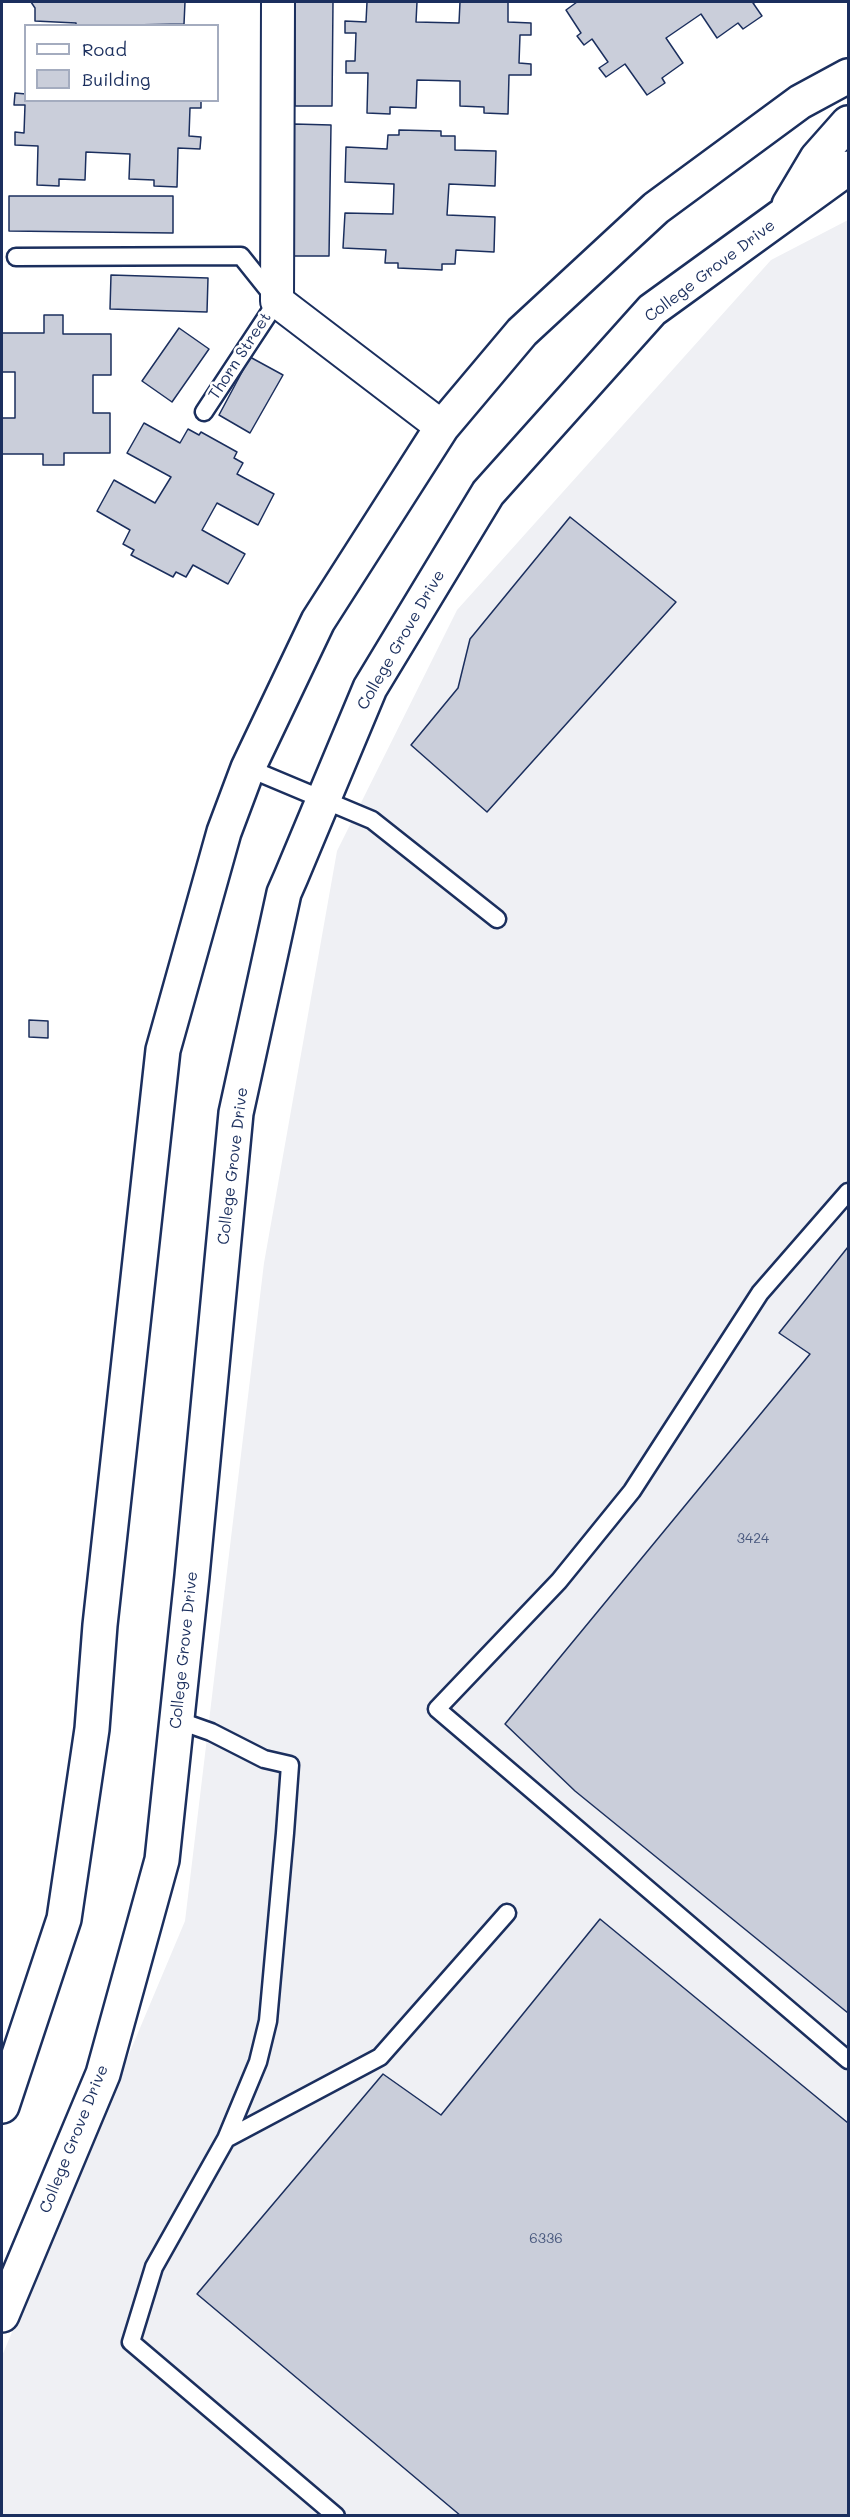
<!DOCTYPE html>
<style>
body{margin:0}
#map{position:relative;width:850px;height:2517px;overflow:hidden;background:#fff;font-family:Mali,sans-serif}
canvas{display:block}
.frame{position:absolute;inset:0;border:3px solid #1b2f5e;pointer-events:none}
.legend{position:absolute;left:24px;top:24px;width:195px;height:78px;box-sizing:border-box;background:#fff;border:2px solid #a4acbf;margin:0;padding:8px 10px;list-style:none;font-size:18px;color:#1b2f5e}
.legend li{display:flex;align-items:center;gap:12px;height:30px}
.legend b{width:30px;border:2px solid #a4acbf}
</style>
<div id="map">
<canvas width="850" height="2517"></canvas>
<div class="frame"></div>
<ul class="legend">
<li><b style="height:8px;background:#fff"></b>Road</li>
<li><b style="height:16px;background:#caceda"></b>Building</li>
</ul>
</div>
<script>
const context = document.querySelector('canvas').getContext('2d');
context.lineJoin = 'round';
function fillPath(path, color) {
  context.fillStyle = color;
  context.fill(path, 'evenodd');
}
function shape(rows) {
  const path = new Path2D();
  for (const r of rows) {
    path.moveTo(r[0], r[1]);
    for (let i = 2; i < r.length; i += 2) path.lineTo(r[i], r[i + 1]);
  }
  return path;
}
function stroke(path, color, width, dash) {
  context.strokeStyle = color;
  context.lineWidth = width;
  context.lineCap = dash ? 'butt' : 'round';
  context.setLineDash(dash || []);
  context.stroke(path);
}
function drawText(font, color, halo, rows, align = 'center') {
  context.font = font + ' Mali,sans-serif';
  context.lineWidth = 5;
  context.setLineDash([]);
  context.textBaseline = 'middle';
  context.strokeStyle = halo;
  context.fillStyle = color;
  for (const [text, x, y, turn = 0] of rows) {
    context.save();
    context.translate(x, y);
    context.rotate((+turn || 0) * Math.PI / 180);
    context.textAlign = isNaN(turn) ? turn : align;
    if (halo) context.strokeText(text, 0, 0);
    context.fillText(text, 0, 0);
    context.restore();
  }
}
fillPath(shape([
 [848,220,848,2515,2,2516,2,2356,185,1921,264,1263,337,851,457,610,771,260]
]), '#eff0f4');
const building = shape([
 [31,2,185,2,184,24,76,26,76,23,35,21,35,8,31,2],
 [295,2,333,2,332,106,295,106,295,2],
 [367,2,417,2,416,22,459,23,460,2,508,2,508,22,531,23,531,35,520,35,519,63,531,64,531,75,509,75,508,114,484,113,484,107,460,106,460,81,417,80,416,108,390,107,390,114,367,113,368,73,346,73,346,61,355,61,356,33,345,33,345,21,366,22,367,2],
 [577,2,756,2,753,3,762,16,743,29,738,23,717,38,701,14,666,38,683,63,662,78,665,83,647,95,625,64,606,77,599,68,608,62,592,39,584,45,577,36,581,33,566,10,577,2],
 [15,93,26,94,26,100,201,100,201,108,190,108,189,136,201,137,200,149,178,148,177,187,154,186,154,180,129,179,130,154,86,152,85,180,59,179,59,186,37,185,38,146,15,145,15,132,24,133,25,105,14,105,15,93],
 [294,124,331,125,329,256,293,256,294,124],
 [399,130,441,131,441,136,455,136,455,150,496,151,495,186,449,184,447,215,495,217,494,252,456,250,455,264,442,264,442,270,398,268,398,263,385,263,386,250,343,248,345,213,393,214,394,184,345,182,346,147,387,149,388,135,399,135,399,130],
 [9,196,173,196,173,233,9,231,9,196],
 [111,275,208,278,207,312,110,309,111,275],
 [44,315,63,315,63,334,111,334,111,375,93,375,93,413,110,413,110,453,64,453,64,465,43,465,43,454,2,454,2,418,15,418,15,372,2,372,2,333,44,333,44,315],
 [179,328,209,349,172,402,142,381,179,328],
 [250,357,283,375,250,433,219,415,250,357],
 [144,423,180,443,188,429,199,435,201,432,237,452,234,458,243,463,237,474,274,494,258,525,217,503,202,530,245,554,228,584,193,565,186,577,176,572,173,577,131,555,134,550,123,544,130,530,97,511,114,480,155,503,171,477,127,453,144,423],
 [570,517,676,602,487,812,411,745,458,688,470,639,570,517],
 [29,1020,48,1021,48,1038,29,1037,29,1020],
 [848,1247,848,2013,575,1791,505,1724,810,1354,779,1333,848,1247],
 [600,1919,848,2123,848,2516,461,2516,197,2294,383,2074,441,2115,600,1919]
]);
fillPath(building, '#caceda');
stroke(building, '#1b2f5e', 1.5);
const service = shape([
 [16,257,241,256,277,301,204,412],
 [248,768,372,820,497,919],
 [848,1192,760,1293,632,1491,559,1581,437,1709,848,2060],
 [177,1720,211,1732,264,1759,290,1765,285,1833,268,2021,258,2062,226,2139,154,2267,131,2342,336,2516],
 [226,2139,380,2057,507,1913]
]);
const minor = shape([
 [278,2,277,301,442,427]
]);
const secondary = shape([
 [789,205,817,158,848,123],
 [2,2106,64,1919,92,1729,100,1625,163,1050,224,832,248,768,318,621,442,427,522,332,656,208,800,102,848,76],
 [2,2315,103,2074,162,1860,192,1576,236,1113,284,893,291,877,370,688,488,493,652,310,848,168]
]);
stroke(service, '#1b2f5e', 21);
stroke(minor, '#1b2f5e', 36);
stroke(secondary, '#1b2f5e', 38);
stroke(service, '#fff', 16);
stroke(minor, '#fff', 32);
stroke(secondary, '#fff', 33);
drawText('14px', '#47577d', null, [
 ["3424",753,1539],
 ["6336",546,2239]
]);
drawText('16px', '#1b2f5e', '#fff', [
 ["College Grove Drive",710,271,-37],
 ["Thorn Street",240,356,-57],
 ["College Grove Drive",401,640,-60],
 ["College Grove Drive",233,1166,-83],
 ["College Grove Drive",184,1650,-84],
 ["College Grove Drive",74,2139,-68]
]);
</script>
